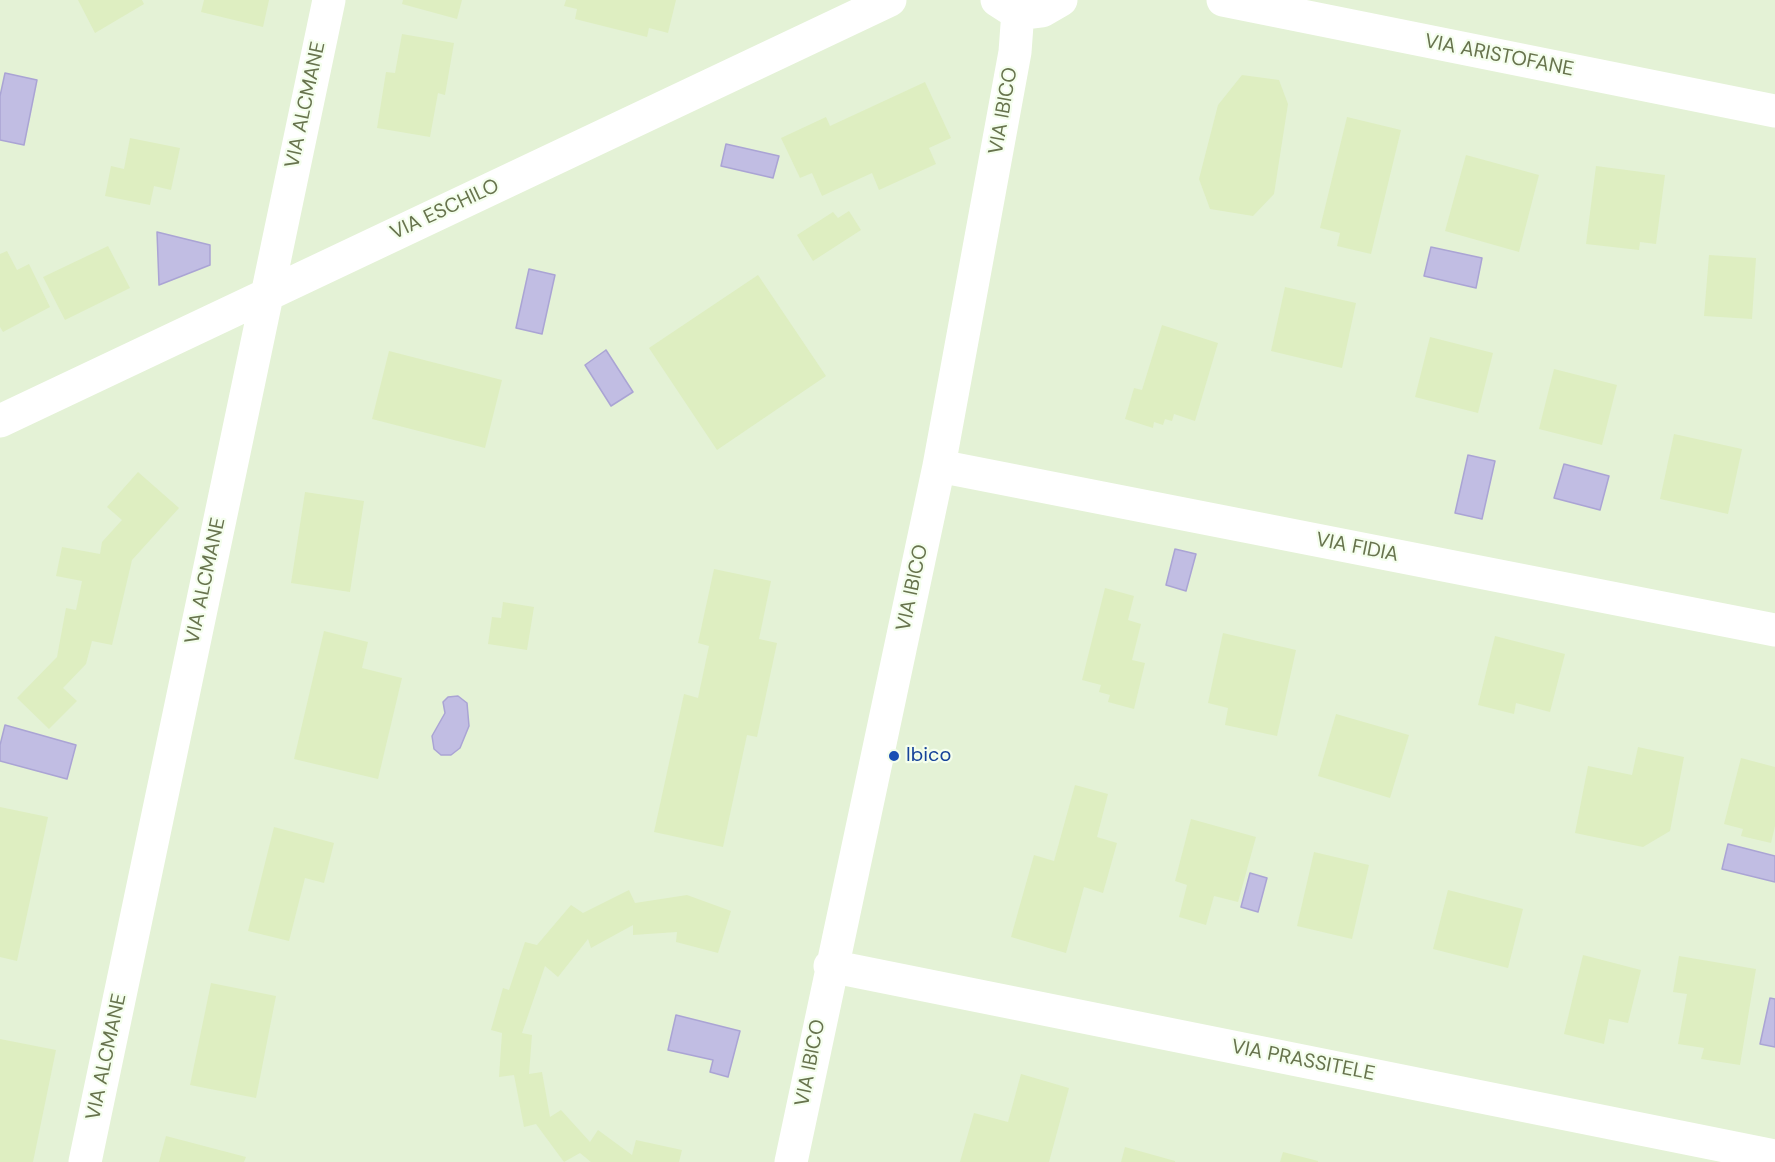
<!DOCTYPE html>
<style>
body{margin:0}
canvas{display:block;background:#effbe7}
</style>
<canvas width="1775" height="1162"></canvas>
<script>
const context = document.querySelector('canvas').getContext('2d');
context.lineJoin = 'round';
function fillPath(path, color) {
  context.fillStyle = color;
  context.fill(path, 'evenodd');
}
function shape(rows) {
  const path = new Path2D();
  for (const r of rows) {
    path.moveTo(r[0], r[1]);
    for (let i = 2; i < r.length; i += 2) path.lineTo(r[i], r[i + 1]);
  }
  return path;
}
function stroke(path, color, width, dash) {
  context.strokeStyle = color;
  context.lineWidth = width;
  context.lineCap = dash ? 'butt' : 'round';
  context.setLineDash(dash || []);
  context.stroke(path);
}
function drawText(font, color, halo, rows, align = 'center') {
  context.font = font + ' "DM Sans",sans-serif';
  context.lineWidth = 4.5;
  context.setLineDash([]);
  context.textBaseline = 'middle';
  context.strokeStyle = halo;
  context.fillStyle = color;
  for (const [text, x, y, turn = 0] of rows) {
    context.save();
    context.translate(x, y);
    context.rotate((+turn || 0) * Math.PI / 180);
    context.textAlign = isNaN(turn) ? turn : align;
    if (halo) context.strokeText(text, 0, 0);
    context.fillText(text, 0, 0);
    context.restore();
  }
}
fillPath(shape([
 [0,0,1775,0,1775,1162,0,1162]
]), '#e4f2d6');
const water = shape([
 [5,73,37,80,24,145,0,140,0,96,5,73],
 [726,144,779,156,773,178,721,166,726,144],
 [157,232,210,245,210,265,159,285,157,232],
 [1431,247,1482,258,1476,288,1424,276,1431,247],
 [529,269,555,275,542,334,516,328,529,269],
 [606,350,633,392,611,406,585,365,606,350],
 [1468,455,1495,461,1482,519,1455,513,1468,455],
 [1564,464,1609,476,1600,510,1554,498,1564,464],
 [1175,549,1196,554,1186,591,1166,585,1175,549],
 [458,696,467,703,469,726,460,748,451,755,441,755,434,749,432,736,445,713,443,702,448,697,458,696],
 [5,725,76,745,67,779,0,761,0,745,5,725],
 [1728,844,1775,856,1775,882,1722,869,1728,844],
 [1250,873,1267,878,1258,912,1241,907,1250,873],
 [1770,998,1775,999,1775,1047,1760,1044,1770,998],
 [676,1015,740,1031,728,1077,710,1072,713,1060,668,1050,676,1015]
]);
fillPath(water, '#c1bde3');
stroke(water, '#aaa4d4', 1.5);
fillPath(shape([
 [78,0,142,0,144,4,95,33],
 [204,0,269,0,263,27,201,12],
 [403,0,462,0,457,19,402,4],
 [566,0,676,0,668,33,649,28,647,37,575,19,577,9,564,6],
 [402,34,454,43,445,95,438,93,430,137,377,128,386,72,395,73],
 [1242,75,1279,80,1288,104,1274,194,1253,216,1210,209,1199,179,1218,105],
 [925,82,951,138,929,148,936,164,879,190,872,173,822,196,812,173,800,178,781,138,826,117,830,126],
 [1347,117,1401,130,1371,254,1337,246,1340,233,1320,228],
 [130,138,180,148,171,190,154,186,150,205,105,196,111,166,124,169],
 [1466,155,1539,175,1519,252,1445,231],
 [1596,166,1665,175,1656,244,1640,242,1639,250,1586,244],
 [849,211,861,230,813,261,797,235,833,212,838,218],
 [108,246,130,288,65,320,43,277],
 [7,251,17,270,29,264,50,307,3,332,0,327,0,254],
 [1709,255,1756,258,1752,319,1704,316],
 [758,275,826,376,717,450,649,348],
 [1285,287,1356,303,1342,368,1271,351],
 [1162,325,1218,343,1195,421,1174,414,1172,421,1165,419,1163,425,1154,422,1153,428,1125,419,1134,388,1142,390],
 [1430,337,1493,353,1478,413,1415,397],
 [389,351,502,380,485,448,372,419],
 [1554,369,1617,385,1602,445,1539,429],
 [1674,434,1742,449,1728,514,1660,499],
 [138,472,179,508,132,560,112,645,92,641,86,664,63,688,77,701,49,729,17,698,57,657,66,608,76,610,82,581,56,576,62,547,100,554,102,542,122,520,107,507],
 [305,492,364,501,350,592,291,583],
 [714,569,771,581,759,639,777,643,757,737,747,735,723,847,654,832,684,694,698,698,709,646,698,643],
 [1105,588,1134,596,1128,620,1141,624,1132,660,1145,663,1134,709,1108,702,1110,695,1099,692,1101,685,1082,680],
 [503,602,534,607,527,650,488,644,492,617,501,618],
 [324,631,368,642,362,668,402,678,378,779,294,759],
 [1223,633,1296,650,1277,736,1225,725,1228,708,1208,703],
 [1495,636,1565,654,1550,712,1516,703,1514,714,1478,705],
 [1336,714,1409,735,1390,798,1318,776],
 [1638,747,1684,757,1670,831,1643,847,1575,833,1588,766,1632,775],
 [1741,758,1775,767,1775,826,1771,843,1741,836,1743,829,1724,824],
 [1075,785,1108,794,1097,837,1117,843,1103,893,1084,887,1066,953,1011,937,1034,855,1054,861],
 [0,807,48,817,17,961,0,957],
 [1191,819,1256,837,1238,902,1214,896,1206,925,1179,917,1187,885,1175,881],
 [274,827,334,843,324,883,305,878,289,941,248,931],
 [1314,852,1369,865,1352,939,1297,926],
 [629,890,635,903,687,895,731,911,718,953,676,942,677,932,633,935,633,925,591,948,588,939,558,977,545,966,522,1033,532,1035,529,1074,542,1072,550,1117,561,1110,590,1142,598,1130,632,1155,636,1140,682,1150,679,1162,591,1162,580,1153,564,1162,536,1124,524,1127,514,1075,499,1077,502,1033,491,1030,503,988,509,990,525,942,537,945,571,905,583,913],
 [1448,890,1523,909,1508,968,1433,949],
 [1583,955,1641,970,1628,1023,1609,1019,1604,1044,1564,1034],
 [1679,956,1756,969,1740,1065,1701,1059,1704,1048,1678,1044,1687,994,1673,992],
 [211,983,276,996,256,1098,190,1085],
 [0,1039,56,1050,33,1162,0,1162],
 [1021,1074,1069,1088,1049,1162,960,1162,974,1113,1008,1122],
 [166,1136,246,1157,244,1162,159,1162],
 [1125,1147,1175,1161,1175,1162,1121,1162],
 [1283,1152,1318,1161,1318,1162,1280,1162]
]), '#deeec1');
stroke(shape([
 [997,0,1011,9,1026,13,1042,11,1061,0],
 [1223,0,1775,111],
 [0,421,890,0],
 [939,466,1775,630],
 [830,966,1775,1156],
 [85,1162,329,0],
 [791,1162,939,466,1015,52,1018,11]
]), '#fff', 33);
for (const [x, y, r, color] of [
 [894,756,6,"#1a4fb4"]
]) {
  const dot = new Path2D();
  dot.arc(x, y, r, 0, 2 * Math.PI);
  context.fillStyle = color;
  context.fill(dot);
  stroke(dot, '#f4feed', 2);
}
drawText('20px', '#67734d', '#f4feed', [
 ["VIA ARISTOFANE",1499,56,11],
 ["VIA ALCMANE",306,105,-78],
 ["VIA IBICO",1004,111,-80],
 ["VIA ESCHILO",445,210,-25],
 ["VIA FIDIA",1357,548,11],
 ["VIA ALCMANE",206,581,-78],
 ["VIA IBICO",913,588,-78],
 ["VIA ALCMANE",107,1057,-78],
 ["VIA PRASSITELE",1303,1061,11],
 ["VIA IBICO",811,1063,-79]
]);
drawText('20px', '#164399', '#f4feed', [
 ["Ibico",906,756]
], 'left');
</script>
